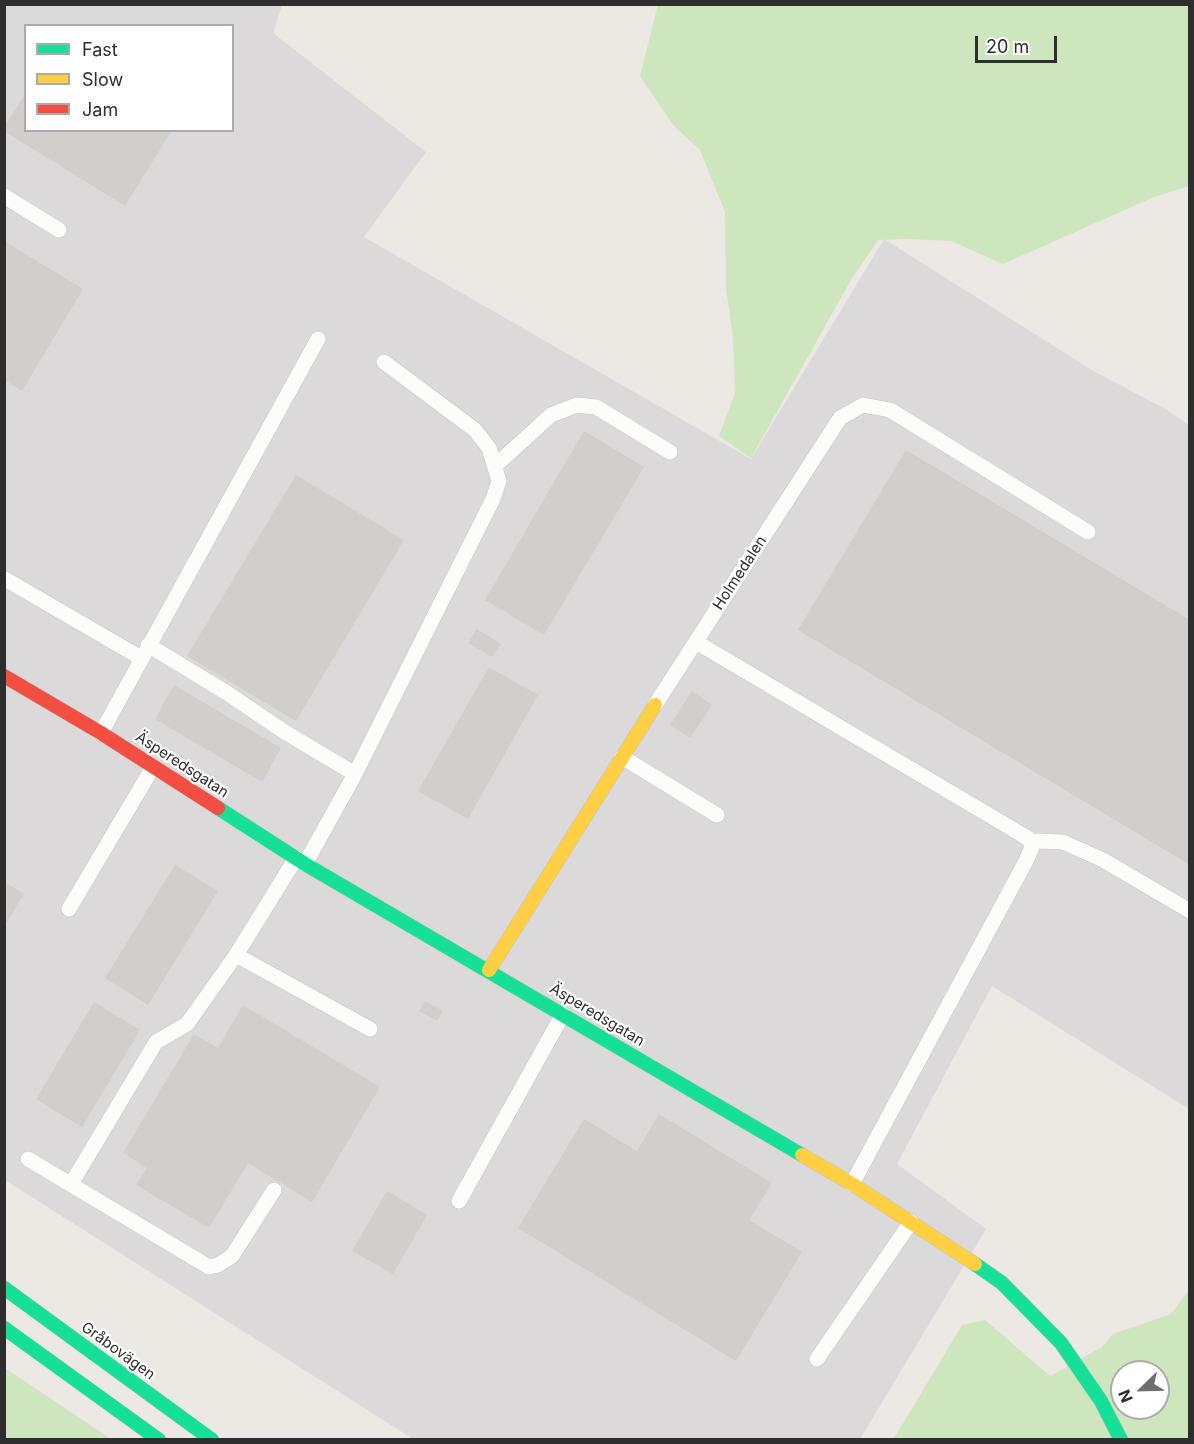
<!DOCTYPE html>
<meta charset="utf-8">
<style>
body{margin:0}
#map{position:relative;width:1194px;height:1444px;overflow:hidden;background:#ece8e4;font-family:Inter,sans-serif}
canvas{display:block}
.frame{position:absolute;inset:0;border:6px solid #2e2e2e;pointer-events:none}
.legend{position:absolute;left:24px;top:24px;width:210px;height:108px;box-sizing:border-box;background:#fff;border:2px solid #ababab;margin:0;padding:8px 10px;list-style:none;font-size:18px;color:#2e2e2e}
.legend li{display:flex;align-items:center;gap:12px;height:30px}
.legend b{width:30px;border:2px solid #ababab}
.north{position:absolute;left:1110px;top:1360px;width:60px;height:60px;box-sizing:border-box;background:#fff;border:2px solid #ababab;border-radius:50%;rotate:247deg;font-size:16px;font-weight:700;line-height:24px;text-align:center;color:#2e2e2e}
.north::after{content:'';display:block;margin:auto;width:21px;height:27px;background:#706f6e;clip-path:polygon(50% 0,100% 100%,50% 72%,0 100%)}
.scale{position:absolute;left:975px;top:36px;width:82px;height:27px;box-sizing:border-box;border:3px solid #2e2e2e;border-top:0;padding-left:8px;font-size:18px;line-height:21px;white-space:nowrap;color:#2e2e2e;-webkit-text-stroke:4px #fff;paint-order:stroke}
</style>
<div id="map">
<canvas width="1194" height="1444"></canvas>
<div class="frame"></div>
<ul class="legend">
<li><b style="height:8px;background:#16e098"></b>Fast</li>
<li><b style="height:8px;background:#ffcf43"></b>Slow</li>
<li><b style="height:8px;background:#f24e42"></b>Jam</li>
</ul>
<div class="north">N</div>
<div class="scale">20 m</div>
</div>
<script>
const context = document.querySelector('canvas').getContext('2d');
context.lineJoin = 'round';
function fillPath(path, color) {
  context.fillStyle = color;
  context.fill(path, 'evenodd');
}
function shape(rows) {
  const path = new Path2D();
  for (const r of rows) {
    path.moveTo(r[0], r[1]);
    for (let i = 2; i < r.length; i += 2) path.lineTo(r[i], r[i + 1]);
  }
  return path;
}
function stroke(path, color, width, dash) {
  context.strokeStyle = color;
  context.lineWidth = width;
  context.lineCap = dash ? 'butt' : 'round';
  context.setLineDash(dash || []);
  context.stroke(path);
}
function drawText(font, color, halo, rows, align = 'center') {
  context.font = font + ' Inter,sans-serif';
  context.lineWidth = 4.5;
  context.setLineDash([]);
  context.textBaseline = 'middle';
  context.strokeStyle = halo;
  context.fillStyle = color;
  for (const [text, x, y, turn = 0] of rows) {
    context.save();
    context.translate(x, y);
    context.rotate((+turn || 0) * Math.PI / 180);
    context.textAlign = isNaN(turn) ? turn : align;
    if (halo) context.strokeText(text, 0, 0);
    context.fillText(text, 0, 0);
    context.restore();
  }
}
fillPath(shape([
 [4,5,282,5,273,33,426,152,364,237,751,459,884,239,1095,372,1164,408,1189,425,1189,1109,992,986,897,1164,986,1229,860,1439,413,1439,5,1180],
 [26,26,232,26,232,130,26,130]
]), '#dcd9db');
fillPath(shape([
 [658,4,1189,5,1189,186,1154,197,1003,264,951,241,907,239,878,240,851,280,751,458,719,436,735,393,733,338,726,288,725,212,700,150,674,126,640,76],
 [1189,1290,1189,1439,893,1440,962,1325,985,1320,1050,1376,1102,1347,1113,1334,1171,1314],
 [1122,1372,1158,1372,1158,1408,1122,1408],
 [5,1368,111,1439,5,1439]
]), '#cee6be');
fillPath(shape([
 [26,93,26,130,172,130,125,206,4,131,4,127],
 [4,241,83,289,22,391,4,380],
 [584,431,644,467,544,635,485,600],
 [906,450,1190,620,1190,865,798,630],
 [296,475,404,540,296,721,187,656],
 [477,629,501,644,492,657,468,643],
 [489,667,538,695,468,819,418,791],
 [174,685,281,748,262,782,155,719],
 [692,691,712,705,690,738,670,725],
 [175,865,218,891,148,1005,105,978],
 [4,882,24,894,4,927],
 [425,1001,443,1011,437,1021,419,1011],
 [94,1002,140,1030,82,1127,36,1099],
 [243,1005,380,1087,312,1202,248,1163,209,1228,136,1185,147,1168,123,1153,194,1034,218,1048],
 [659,1114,772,1183,749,1220,802,1252,736,1361,518,1228,584,1119,637,1151],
 [387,1191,427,1215,393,1274,352,1251]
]), '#d1cecb');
const lane = shape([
 [4,196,59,230],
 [495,466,551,415,577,405,596,407,670,452],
 [5,579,141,658],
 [696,642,1004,824,1029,839,1031,844,1032,847,1026,861,852,1184],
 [148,645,227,693,283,731,355,774],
 [655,705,840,418,863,405,890,410,1088,532],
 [101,733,318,339],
 [622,757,717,815],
 [1031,844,1038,841,1063,842,1103,860,1190,911],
 [305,864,355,774,493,499,499,481,489,448,475,430,384,362],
 [69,909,153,767],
 [236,955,370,1029],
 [28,1159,209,1267,218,1265,232,1256,274,1190],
 [71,1184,156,1042,187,1024,236,955,296,858],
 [459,1201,563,1014],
 [817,1359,911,1222]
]);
const fast = shape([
 [218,808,305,864,802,1155],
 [975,1264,1002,1283,1061,1343,1101,1401,1121,1440],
 [4,1288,212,1440],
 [4,1328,159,1440]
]);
const slow = shape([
 [489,970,655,705],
 [802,1155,852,1184,975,1264]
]);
const jam = shape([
 [4,676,101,733,218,808]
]);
stroke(lane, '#c5c4c5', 16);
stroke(fast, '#c5c4c5', 15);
stroke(slow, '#c5c4c5', 15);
stroke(jam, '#c5c4c5', 15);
stroke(lane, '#fcfcfb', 15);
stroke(fast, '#16e098', 14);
stroke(slow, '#ffcf43', 14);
stroke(jam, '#f24e42', 14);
drawText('15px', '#2e2e2e', '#fff', [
 ["Holmedalen",740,573,-57],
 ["Äsperedsgatan",182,765,33],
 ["Äsperedsgatan",597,1015,31],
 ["Gråbovägen",118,1351,36]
]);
</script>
